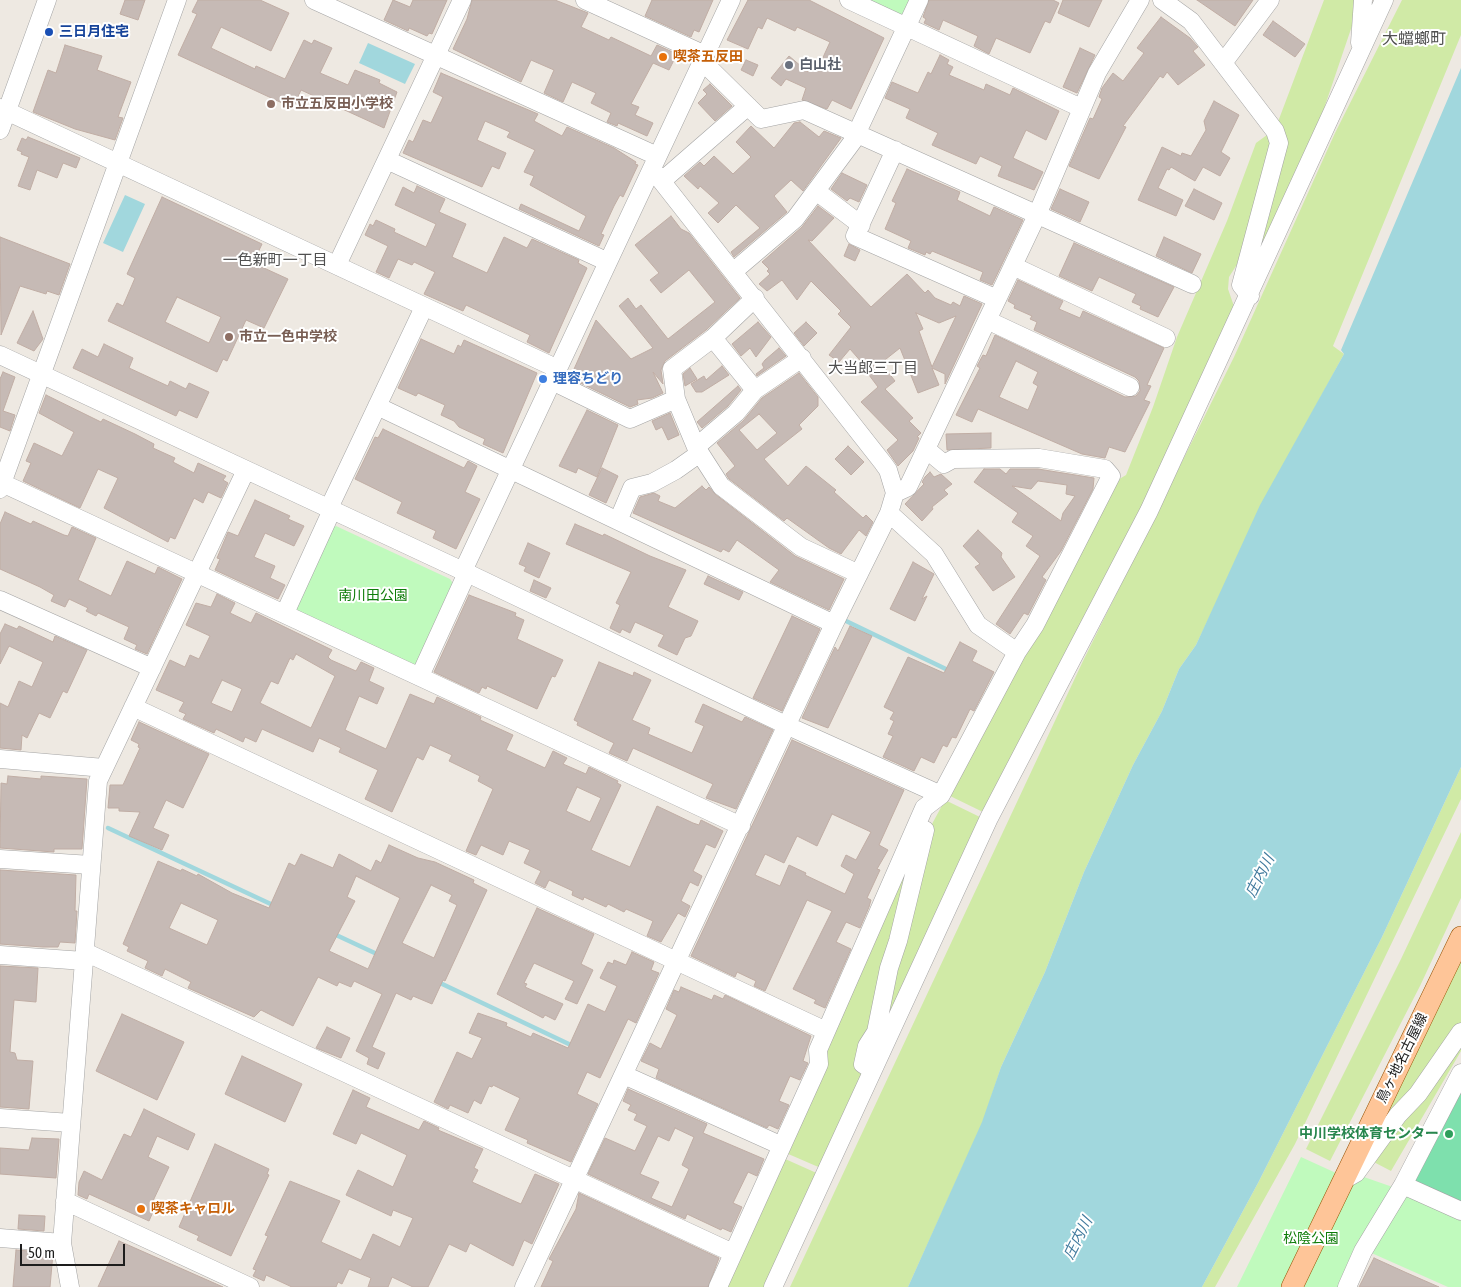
<!DOCTYPE html>
<meta charset="utf-8">
<style>
body{margin:0}
#map{position:relative;width:1461px;height:1287px;overflow:hidden;background:#eee9e2;font-family:"Asap Condensed",sans-serif}
canvas{display:block}
.scale{position:absolute;left:20px;top:1244px;width:105px;height:22px;box-sizing:border-box;border:2px solid #1d1d1d;border-top:0;padding-left:6px;font-size:15px;line-height:18px;white-space:nowrap;color:#1d1d1d;-webkit-text-stroke:4px #fff;paint-order:stroke}
</style>
<div id="map">
<canvas width="1461" height="1287"></canvas>
<div class="scale">50 m</div>
</div>
<script>
const context = document.querySelector('canvas').getContext('2d');
context.lineJoin = 'round';
function fillPath(path, color) {
  context.fillStyle = color;
  context.fill(path, 'evenodd');
}
function shape(rows) {
  const path = new Path2D();
  for (const r of rows) {
    path.moveTo(r[0], r[1]);
    for (let i = 2; i < r.length; i += 2) path.lineTo(r[i], r[i + 1]);
  }
  return path;
}
function stroke(path, color, width, dash) {
  context.strokeStyle = color;
  context.lineWidth = width;
  context.lineCap = dash ? 'butt' : 'round';
  context.setLineDash(dash || []);
  context.stroke(path);
}
function drawText(font, color, halo, rows, align = 'center') {
  context.font = font + ' "Asap Condensed","Noto Sans JP",sans-serif';
  context.lineWidth = 4;
  context.setLineDash([]);
  context.textBaseline = 'middle';
  context.strokeStyle = halo;
  context.fillStyle = color;
  for (const [text, x, y, turn = 0] of rows) {
    context.save();
    context.translate(x, y);
    context.rotate((+turn || 0) * Math.PI / 180);
    context.textAlign = isNaN(turn) ? turn : align;
    if (halo) context.strokeText(text, 0, 0);
    context.fillText(text, 0, 0);
    context.restore();
  }
}
fillPath(shape([
 [1324,0,1355,0,1354,20,1312,144,1250,282,1276,127],
 [1402,0,1461,0,1461,35,1333,346,1344,354,1268,494,1196,645,1179,669,1162,711,1133,765,1084,872,1045,972,1001,1067,983,1122,908,1287,790,1287,1083,661,1234,357,1335,133],
 [1267,135,1273,153,1245,252,1229,277,1228,289,1236,312,1143,507,985,813,948,795,1116,481,1126,475,1153,407,1177,337,1227,221,1256,143],
 [1461,767,1461,799,1295,1144,1215,1287,1202,1287,1258,1183,1382,937],
 [945,800,982,818,877,1049,902,939,932,824],
 [1461,832,1461,898,1420,986,1330,1161,1306,1149,1401,959],
 [917,847,871,1030,856,1060,863,1080,823,1169,786,1153,827,1046],
 [1461,956,1461,1026,1354,1170],
 [1461,1040,1461,1051,1391,1171,1368,1159],
 [783,1158,821,1175,769,1287,723,1287]
]), '#d0eaa6');
fillPath(shape([
 [866,0,911,0,905,13,899,16],
 [336,526,450,579,454,585,419,663,412,667,297,613,294,607,330,529],
 [1301,1157,1336,1173,1361,1176,1407,1192,1461,1217,1461,1287,1448,1287,1358,1247,1338,1287,1237,1287]
]), '#c0fabd');
fillPath(shape([
 [1461,1085,1461,1204,1412,1183]
]), '#7ee0ad');
fillPath(shape([
 [368,43,415,64,405,84,359,63],
 [1461,68,1461,767,1382,937,1258,1183,1202,1287,908,1287,982,1122,1001,1067,1045,972,1084,872,1133,765,1162,711,1179,669,1196,645,1260,505,1344,354,1341,350],
 [125,195,145,204,123,252,103,243]
]), '#a1d7dd');
stroke(shape([
 [846,621,950,671],
 [108,828,275,906],
 [334,934,379,955],
 [438,982,573,1046]
]), '#a1d7dd', 4.5);
const building = shape([
 [125,0,145,0,138,20,120,14,125,0],
 [198,0,260,0,289,13,271,51,221,27,211,48,255,69,256,66,285,79,304,40,312,44,314,40,332,48,320,73,348,85,355,70,380,80,379,83,397,92,384,128,301,90,293,108,178,55,197,14,192,12,198,0],
 [393,0,410,7,413,0,447,0,432,34,429,33,427,36,409,28,408,31,384,20,393,0],
 [472,0,555,0,588,13,581,27,609,40,611,37,651,56,657,45,677,54,669,70,653,63,631,104,639,107,635,115,653,123,647,136,618,123,617,126,607,122,611,113,591,103,596,93,572,82,563,102,544,93,554,70,531,60,521,82,453,49,467,19,472,0],
 [652,0,713,0,699,32,694,30,691,37,645,16,652,0],
 [748,0,809,0,884,38,851,109,832,100,827,109,802,100,806,88,786,79,781,86,771,78,789,56,808,72,813,60,820,64,830,42,797,27,795,31,767,18,762,29,758,27,748,49,727,40,748,0],
 [929,0,1053,0,1059,3,1050,23,1045,21,1030,53,996,38,989,54,974,46,978,36,943,20,939,30,924,23,926,19,923,17,929,0],
 [1063,0,1102,0,1089,27,1058,13,1063,0],
 [1197,0,1253,0,1235,26,1197,0],
 [1161,17,1190,38,1198,47,1193,51,1205,65,1178,85,1167,72,1163,78,1160,76,1123,126,1126,127,1099,179,1069,166,1090,118,1093,119,1102,99,1099,97,1102,88,1113,73,1123,81,1144,53,1137,48,1161,17],
 [1273,21,1305,44,1295,57,1263,35,1273,21],
 [65,45,102,56,97,70,131,82,118,117,123,118,115,140,75,129,33,112,48,70,56,73,65,45],
 [1080,48,1095,55,1077,93,1063,87,1080,48],
 [940,55,949,60,947,64,953,67,949,75,984,90,986,84,1010,95,1013,88,1059,111,1046,140,1026,130,1013,158,1043,172,1034,190,998,176,1002,166,980,156,976,164,932,145,938,133,906,118,910,109,885,98,892,82,918,93,928,72,931,74,940,55],
 [746,60,758,65,753,76,741,70,746,60],
 [441,73,538,114,534,121,562,136,567,127,614,148,636,162,635,164,638,165,623,197,620,195,614,206,601,234,604,235,599,246,519,209,521,204,579,231,586,216,530,185,534,176,524,172,535,150,507,137,510,132,485,121,477,140,506,153,499,169,492,166,482,187,403,153,409,140,413,142,423,120,431,123,443,97,433,92,441,73],
 [710,84,732,106,715,121,698,103,707,94,703,90,710,84],
 [1214,101,1239,115,1221,152,1230,158,1220,176,1203,167,1195,181,1171,167,1169,170,1167,169,1158,188,1183,200,1176,216,1138,200,1162,147,1181,156,1182,153,1191,156,1206,130,1204,121,1214,101],
 [800,122,819,137,824,131,841,138,803,191,791,180,774,196,787,212,734,257,731,252,760,228,736,205,718,223,708,213,719,203,700,186,698,189,684,176,700,162,704,166,714,156,733,174,751,157,736,142,751,126,774,148,794,123,800,122],
 [28,137,80,158,76,168,63,163,57,178,37,170,30,190,18,186,29,157,21,154,22,152,17,150,22,138,26,140,28,137],
 [907,169,960,192,957,200,990,216,994,207,1023,220,992,285,980,280,983,272,932,251,930,254,926,252,925,255,908,248,911,241,885,229,896,203,892,201,907,169],
 [842,173,867,185,859,202,850,198,847,201,831,189,842,173],
 [417,186,445,199,439,212,466,224,452,257,487,273,504,237,527,248,532,239,579,260,578,263,587,268,549,353,527,342,530,335,466,305,463,311,424,294,435,272,414,262,412,265,398,259,389,278,376,272,388,246,365,235,370,224,373,226,376,220,395,229,394,232,426,247,436,224,395,205,403,187,414,193,417,186],
 [1060,189,1089,202,1080,222,1051,209,1060,189],
 [1194,189,1222,203,1214,220,1185,206,1194,189],
 [162,197,262,244,253,263,288,279,264,328,246,320,227,361,223,359,217,372,108,321,117,303,123,306,135,278,127,274,162,197],
 [177,297,221,317,209,343,165,322,177,297],
 [818,206,834,218,812,241,808,240,871,307,907,274,925,293,928,290,935,298,951,305,953,302,960,306,964,296,982,304,945,384,945,374,932,368,939,385,918,393,900,348,881,363,895,381,885,389,913,418,909,421,921,433,917,437,919,438,913,451,898,466,887,450,898,440,861,402,878,387,869,375,871,373,850,349,839,362,829,355,851,327,838,314,841,311,811,281,797,300,782,280,767,291,759,284,770,274,767,271,769,269,762,262,802,227,818,206],
 [916,313,939,323,956,316,932,367,919,331,923,329,916,313],
 [671,216,681,229,689,233,740,298,706,330,665,361,661,370,663,384,653,372,663,393,652,398,637,400,638,404,630,407,570,378,596,320,631,359,653,348,619,306,628,298,636,309,641,305,668,339,715,302,689,270,661,293,650,280,659,273,635,245,671,216],
 [0,237,70,264,59,295,47,291,46,294,20,286,1,335,0,237],
 [1164,237,1201,254,1192,273,1156,256,1164,237],
 [1074,243,1174,287,1158,317,1140,309,1141,306,1132,302,1136,294,1099,277,1092,291,1059,276,1074,243],
 [849,244,860,250,855,261,844,256,849,244],
 [1018,280,1063,301,1059,309,1080,318,1083,311,1164,348,1147,385,1151,386,1144,400,1150,402,1125,452,1109,447,1105,458,1082,454,978,409,972,422,956,415,980,368,977,366,983,355,986,356,995,335,1125,397,1136,396,1140,391,1139,381,1135,377,1034,330,1037,322,1030,319,1032,316,1014,308,1015,305,1008,301,1018,280],
 [1016,361,1038,372,1033,383,1038,386,1028,410,999,397,1016,361],
 [33,311,43,339,34,351,17,343,33,311],
 [758,322,771,337,756,357,750,348,741,356,732,344,758,322],
 [806,322,817,333,804,346,794,333,806,322],
 [421,339,454,354,458,345,461,347,464,340,537,373,503,453,483,444,485,439,459,427,454,421,441,415,445,405,418,393,416,396,398,388,421,339],
 [104,344,133,358,129,368,168,386,170,381,186,389,189,383,209,392,197,418,179,410,176,416,73,368,82,349,98,357,104,344],
 [779,348,786,356,757,376,756,374,764,368,762,364,765,360,779,348],
 [722,366,729,375,702,392,696,392,691,384,704,376,706,380,722,366],
 [690,368,697,379,685,386,683,374,690,368],
 [3,372,15,377,3,411,15,415,10,431,0,427,0,379,3,372],
 [799,373,818,397,818,406,799,425,802,429,764,459,788,486,806,466,836,490,834,492,863,518,866,515,873,522,866,536,859,530,841,554,829,548,787,518,784,521,729,479,726,474,735,466,717,443,743,421,762,398,799,373],
 [759,414,777,433,757,450,739,430,759,414],
 [738,386,741,390,728,406,702,428,697,422,738,386],
 [46,395,101,422,103,419,135,434,154,444,153,448,175,458,173,462,194,473,198,463,226,476,223,480,228,483,221,498,208,492,203,503,194,498,175,539,170,537,168,542,104,508,118,478,98,469,80,508,23,481,31,463,26,461,34,443,62,456,74,432,39,413,46,395],
 [587,410,618,425,597,477,578,468,576,473,559,466,587,410],
 [670,413,679,435,668,440,662,427,656,430,652,421,670,413],
 [383,429,464,468,468,461,477,466,465,492,480,499,456,549,433,538,436,531,397,513,402,502,355,479,375,437,378,438,383,429],
 [991,433,991,448,947,450,946,434,991,433],
 [848,446,864,462,851,475,835,459,848,446],
 [602,468,618,476,606,503,589,495,602,468],
 [984,469,1000,469,1006,474,1010,469,1038,469,1094,478,1093,489,1061,551,1042,577,1046,580,1028,615,1024,613,1010,634,996,624,1040,556,1026,546,1033,536,1012,522,1018,513,974,482,984,469],
 [1038,481,1067,485,1066,494,1075,496,1063,513,1061,521,1012,486,1031,489,1038,481],
 [930,472,934,477,941,474,952,484,944,490,948,494,932,507,933,509,922,521,905,504,924,484,922,482,925,477,930,472],
 [702,486,706,490,709,487,715,494,795,556,844,579,829,610,770,582,779,570,737,540,729,552,723,549,721,552,633,513,640,497,654,493,660,496,658,501,675,508,702,486],
 [255,500,290,516,288,519,304,526,294,546,265,533,254,557,275,566,270,578,285,585,278,599,215,570,220,559,217,558,228,532,238,536,255,500],
 [5,512,31,524,33,521,64,535,68,536,72,527,96,538,78,580,111,596,127,561,155,574,158,567,182,579,147,654,135,649,137,645,124,639,129,627,98,613,96,616,86,611,88,608,69,599,65,607,51,601,54,595,40,587,0,569,0,524,5,512],
 [575,524,603,536,604,534,650,556,686,570,668,607,698,621,691,636,685,638,677,655,658,646,664,635,635,622,630,633,622,629,620,633,610,628,620,605,616,603,631,572,566,544,575,524],
 [978,530,1002,553,1001,557,1015,577,993,591,975,567,980,564,963,546,978,530],
 [528,543,550,553,539,578,524,571,526,567,519,564,528,543],
 [913,562,934,574,922,599,927,596,915,621,890,609,913,562],
 [708,576,743,592,739,600,704,584,708,576],
 [534,580,551,588,546,598,530,591,534,580],
 [217,594,235,603,230,613,251,623,256,613,332,650,328,657,331,660,356,671,361,662,374,668,369,681,384,688,377,704,359,696,345,730,386,749,410,694,434,704,437,697,481,717,480,720,513,735,506,750,545,768,553,751,567,758,563,764,586,774,589,767,618,781,617,783,621,785,591,850,630,867,657,806,693,823,699,825,701,820,723,831,715,848,706,844,693,871,702,876,698,886,690,882,681,901,690,906,685,917,678,913,661,942,647,936,653,921,626,909,624,912,608,904,606,907,584,897,583,900,572,895,573,891,549,880,545,888,535,883,541,871,524,863,530,850,509,841,503,855,481,845,476,855,466,851,493,789,478,781,480,776,449,761,452,755,430,745,423,760,417,757,392,812,365,799,378,770,339,752,341,748,319,738,313,752,262,729,256,742,245,737,243,742,216,729,214,733,183,719,186,714,179,711,184,702,156,690,170,660,185,667,190,655,199,659,210,636,186,625,196,603,211,607,217,594],
 [296,654,335,676,311,728,260,703,271,681,278,684,290,658,293,660,296,654],
 [222,680,242,689,232,712,211,703,222,680],
 [577,787,601,798,590,822,566,811,577,787],
 [469,595,516,613,515,616,524,620,517,639,563,660,555,677,552,676,537,709,487,686,486,689,482,687,479,693,434,672,469,595],
 [792,616,820,629,782,711,753,698,792,616],
 [5,624,17,629,19,626,53,642,55,636,87,650,67,693,63,691,50,718,39,713,27,738,22,735,21,750,0,748,0,703,8,707,19,681,32,687,43,662,9,646,0,664,0,634,5,624],
 [850,626,872,636,828,728,802,718,835,647,838,651,850,626],
 [960,642,977,651,972,661,994,672,974,711,970,709,956,738,952,737,947,747,943,745,934,763,921,757,914,771,883,757,893,736,888,734,894,721,890,719,894,712,884,707,908,657,944,673,960,642],
 [599,662,633,676,634,672,651,680,632,720,650,728,648,734,692,753,704,726,695,722,703,704,742,722,745,717,773,730,736,809,706,798,713,784,633,748,627,761,609,753,614,743,577,725,578,722,574,720,599,662],
 [139,722,209,754,183,808,166,800,153,828,169,835,162,850,129,836,140,812,119,811,119,808,108,808,110,785,123,785,140,748,138,747,139,744,131,740,139,722],
 [792,740,904,790,879,845,888,850,877,869,880,870,867,898,871,900,869,907,860,928,846,922,836,942,851,949,825,1008,814,1003,816,1000,793,989,832,911,807,900,765,991,754,986,756,981,737,972,735,977,691,956,792,740],
 [832,814,871,832,856,860,846,855,841,866,854,874,845,894,805,875,806,873,789,865,780,886,755,875,765,854,784,863,797,836,817,846,832,814],
 [8,776,41,779,41,776,87,779,82,849,54,849,54,852,0,848,1,783,7,784,8,776],
 [389,845,418,858,435,862,474,880,473,883,487,890,445,981,443,980,432,1004,413,996,411,1000,396,993,372,1047,385,1053,378,1069,367,1064,369,1058,356,1051,382,994,354,981,351,987,339,982,337,986,318,977,293,1026,261,1010,254,1017,188,988,191,982,165,969,162,976,145,968,148,961,127,951,129,947,123,944,158,861,181,871,182,869,197,876,198,874,232,893,269,908,289,863,295,866,301,854,333,868,339,854,371,871,376,860,381,863,389,845],
 [356,876,400,898,368,969,329,951,355,901,347,897,356,876],
 [431,885,452,895,449,901,457,905,434,958,402,943,431,885],
 [181,903,218,920,207,945,169,928,181,903],
 [0,870,76,875,75,911,77,911,75,943,60,942,58,947,43,947,0,944,0,870],
 [537,908,594,934,581,964,593,970,577,1004,565,999,574,981,534,963,524,983,527,984,525,987,563,1004,555,1020,545,1015,543,1018,497,994,537,908],
 [632,952,654,962,651,970,659,973,636,1023,628,1019,600,1078,587,1072,577,1094,598,1104,571,1162,527,1143,528,1140,505,1130,520,1098,493,1085,492,1087,489,1086,481,1104,474,1100,468,1113,450,1105,448,1109,434,1102,457,1052,472,1059,482,1038,469,1033,478,1013,507,1023,506,1026,531,1037,533,1033,568,1048,588,1004,605,1012,617,986,600,978,608,962,613,964,614,960,626,965,632,952],
 [0,966,38,968,36,1002,14,1000,10,1052,15,1053,17,1060,33,1061,29,1109,0,1107,0,966],
 [681,987,712,1000,714,995,723,999,725,995,811,1036,803,1061,808,1063,800,1080,790,1076,779,1101,789,1105,778,1129,769,1125,767,1128,656,1078,659,1069,641,1061,650,1043,661,1049,677,1015,666,1009,674,990,679,992,681,987],
 [122,1014,184,1042,157,1100,96,1071,122,1014],
 [327,1027,350,1038,341,1058,316,1048,327,1027],
 [242,1056,302,1084,285,1122,225,1094,242,1056],
 [628,1089,707,1124,703,1133,764,1159,757,1176,748,1172,733,1203,742,1207,731,1232,722,1228,721,1230,687,1214,685,1219,588,1174,605,1138,635,1151,647,1126,634,1120,637,1114,628,1110,631,1105,623,1101,628,1089],
 [675,1128,694,1137,682,1165,689,1169,672,1207,651,1198,659,1182,640,1174,658,1136,669,1141,675,1128],
 [353,1090,370,1098,366,1107,419,1130,424,1121,439,1128,438,1130,483,1149,474,1168,478,1170,472,1182,505,1197,521,1204,535,1174,559,1184,532,1244,524,1240,513,1266,470,1243,466,1252,449,1244,428,1287,413,1287,392,1277,388,1287,368,1287,371,1278,349,1269,342,1284,338,1282,336,1287,292,1287,266,1275,264,1281,253,1276,256,1270,253,1269,268,1236,265,1235,290,1181,340,1201,321,1242,361,1260,373,1234,400,1247,413,1218,393,1210,391,1216,346,1195,358,1170,393,1187,407,1155,361,1133,356,1144,333,1134,353,1090],
 [144,1109,195,1134,188,1150,157,1136,148,1157,169,1167,152,1203,156,1205,149,1221,89,1194,87,1199,78,1195,79,1182,84,1171,102,1180,124,1134,131,1137,144,1109],
 [32,1138,59,1139,56,1178,0,1174,0,1148,29,1150,32,1138],
 [215,1144,269,1169,267,1174,269,1175,231,1256,197,1240,199,1236,179,1227,215,1144],
 [579,1193,719,1258,708,1287,541,1287,553,1261,549,1259,576,1209,579,1193],
 [19,1215,45,1216,44,1231,18,1229,19,1215],
 [119,1241,223,1287,98,1287,119,1241],
 [16,1250,53,1253,50,1287,13,1287,16,1250],
 [1374,1258,1407,1273,1439,1287,1359,1287,1374,1258]
]);
fillPath(building, '#c6bab5');
stroke(building, '#c0ada4', 1);
const minor = shape([
 [314,0,657,156],
 [585,0,705,55],
 [849,0,1081,108],
 [1162,0,1191,21,1275,131,1279,143,1241,285,1250,296],
 [1360,43,1363,0],
 [702,61,761,119,804,110,1192,284],
 [1223,63,1270,0],
 [0,108,558,369],
 [0,130,47,0],
 [895,150,855,236,997,299],
 [387,160,608,262],
 [663,180,748,106],
 [816,191,861,225],
 [337,265,462,0],
 [1013,266,1166,338],
 [734,271,795,219,853,141,919,0],
 [755,298,713,338,672,369,676,399,696,447,721,486,801,547,859,574],
 [987,320,1130,387],
 [713,338,755,390],
 [0,355,463,571,788,726,941,795],
 [552,381,630,419,676,399],
 [377,406,834,624],
 [696,447,736,413,755,390,802,358],
 [926,449,944,464,953,459,1039,458,1105,469,1111,476,1035,625,1017,652],
 [2,483,741,826],
 [0,489,177,0],
 [895,493,908,487,1037,215,1097,73,1140,0],
 [329,508,424,307],
 [618,521,632,488,652,483,676,470,700,453],
 [463,571,731,0],
 [0,600,152,668],
 [285,613,332,510],
 [420,676,467,573],
 [133,707,826,1031],
 [0,759,104,768],
 [0,859,91,865],
 [85,952,733,1253],
 [0,955,84,961],
 [872,1070,863,1064,867,1046,876,1032,889,968,898,941,925,830],
 [624,1075,782,1146],
 [0,1118,71,1123],
 [1349,1177,1356,1173,1398,1115,1418,1094,1461,1032],
 [1403,1185,1461,1211],
 [65,1201,250,1287],
 [0,1238,62,1243],
 [70,1287,62,1243,98,781,246,470],
 [524,1287,834,624,889,513,895,493,888,470,883,463,652,169],
 [718,1287,819,1064,818,1050,924,808,941,795,1017,652,978,625,934,554,889,513],
 [773,1287,989,818,1149,511,1384,0],
 [1347,1287,1363,1251,1403,1185,1461,1073]
]);
const major = shape([
 [1292,1287,1461,937]
]);
stroke(minor, '#a4a4a4', 19);
stroke(major, '#955100', 22);
stroke(minor, '#fff', 18);
stroke(major, '#fec598', 21);
for (const [x, y, r, color] of [
 [49,32,5,"#1a4fb4"],
 [663,57,5,"#e8710a"],
 [789,65,5,"#6b7280"],
 [271,104,5,"#8d6e63"],
 [229,337,5,"#8d6e63"],
 [543,379,5,"#3f7fe0"],
 [1449,1134,5,"#2e9e5b"],
 [141,1209,5,"#e8710a"]
]) {
  const dot = new Path2D();
  dot.arc(x, y, r, 0, 2 * Math.PI);
  context.fillStyle = color;
  context.fill(dot);
  stroke(dot, '#fff', 2);
}
drawText('bold 14px', '#164399', '#fff', [
 ["三日月住宅",59,32]
], 'left');
drawText('bold 14px', '#c56008', '#fff', [
 ["喫茶五反田",673,57],
 ["喫茶キャロル",151,1209]
], 'left');
drawText('bold 14px', '#5b616d', '#fff', [
 ["白山社",799,65]
], 'left');
drawText('bold 14px', '#785e54', '#fff', [
 ["市立五反田小学校",281,104],
 ["市立一色中学校",239,337]
], 'left');
drawText('bold 14px', '#366cbe', '#fff', [
 ["理容ちどり",553,379]
], 'left');
drawText('14px', '#0e7c09', '#fff', [
 ["南川田公園",373,596],
 ["松陰公園",1311,1239]
]);
drawText('14px', '#1d1d1d', '#fff', [
 ["鳥ヶ地名古屋線",1402,1058,-64]
]);
drawText('bold 14px', '#27864d', '#fff', [
 ["中川学校体育センター",1439,1134]
], 'right');
drawText('15px', '#505050', '#fff', [
 ["一色新町一丁目",275,260],
 ["大当郎三丁目",873,368]
]);
drawText('italic 15px', '#427b9e', '#fff', [
 ["庄内川",1260,876,-63],
 ["庄内川",1078,1238,-63]
]);
drawText('16px', '#505050', '#fff', [
 ["大蟷螂町",1414,39]
]);
</script>
